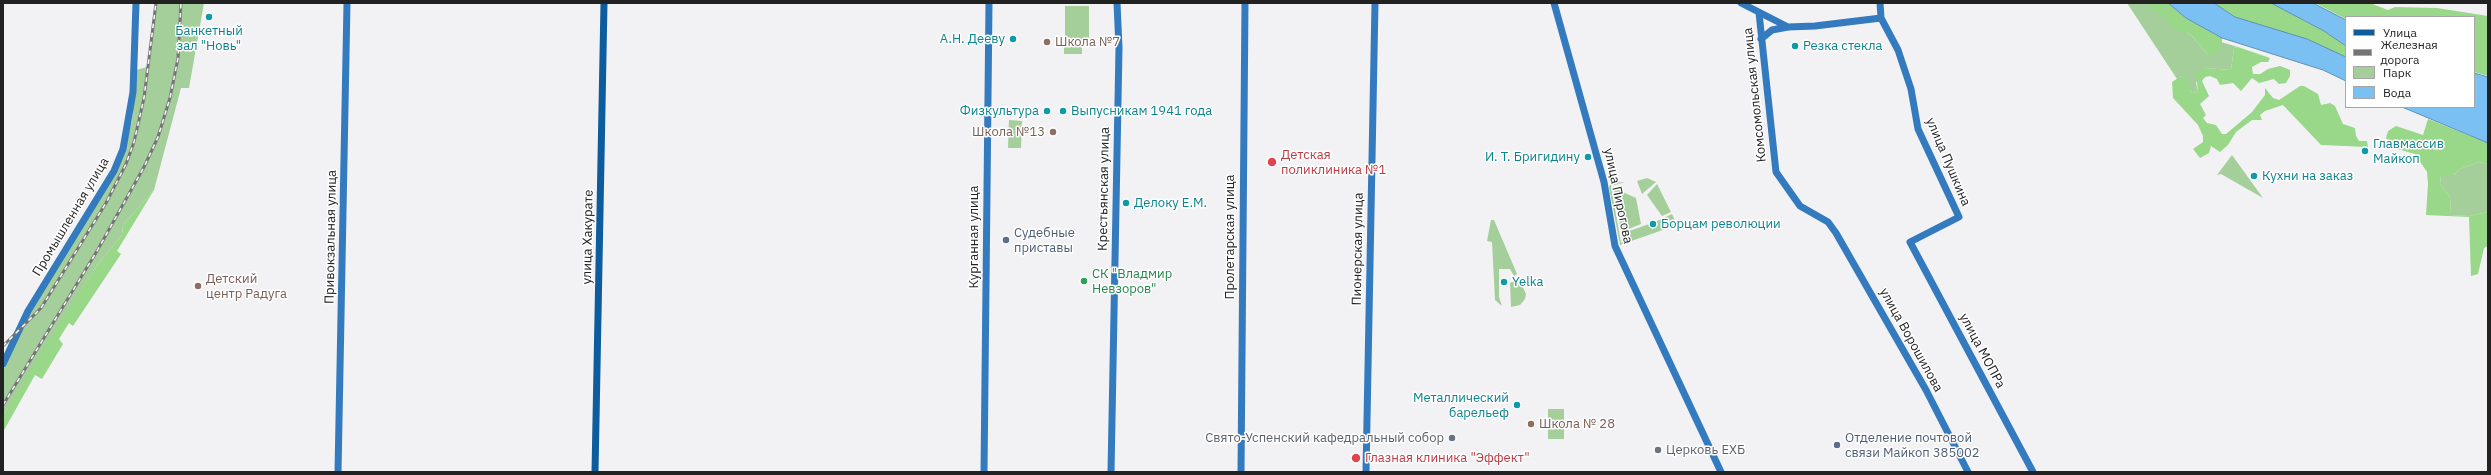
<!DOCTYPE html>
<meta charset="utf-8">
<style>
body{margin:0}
#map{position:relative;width:2491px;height:475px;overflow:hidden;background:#f2f2f5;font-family:"IBM Plex Sans",sans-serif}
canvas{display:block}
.frame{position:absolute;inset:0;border:4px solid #222223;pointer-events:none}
.legend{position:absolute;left:2345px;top:16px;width:130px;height:92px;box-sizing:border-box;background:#fff;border:1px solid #a7a7a7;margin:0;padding:5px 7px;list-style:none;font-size:12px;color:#222223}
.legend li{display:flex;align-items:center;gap:8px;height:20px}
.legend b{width:20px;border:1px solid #a7a7a7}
</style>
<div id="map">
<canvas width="2491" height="475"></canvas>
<div class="frame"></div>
<ul class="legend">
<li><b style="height:5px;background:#0c5c9e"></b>Улица</li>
<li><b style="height:5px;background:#757577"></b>Железная дорога</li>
<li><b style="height:11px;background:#a4ce9a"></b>Парк</li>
<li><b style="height:11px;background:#7ac0f3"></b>Вода</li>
</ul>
</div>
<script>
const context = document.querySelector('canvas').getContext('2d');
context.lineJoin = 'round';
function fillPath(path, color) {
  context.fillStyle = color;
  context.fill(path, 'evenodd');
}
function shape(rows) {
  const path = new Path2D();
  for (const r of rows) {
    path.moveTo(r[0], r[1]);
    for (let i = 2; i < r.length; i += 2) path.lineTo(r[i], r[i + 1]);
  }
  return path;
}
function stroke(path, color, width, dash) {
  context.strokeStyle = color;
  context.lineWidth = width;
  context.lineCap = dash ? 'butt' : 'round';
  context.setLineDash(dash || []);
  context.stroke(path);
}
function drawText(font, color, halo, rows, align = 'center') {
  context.font = font + ' "IBM Plex Sans",sans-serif';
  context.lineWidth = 3;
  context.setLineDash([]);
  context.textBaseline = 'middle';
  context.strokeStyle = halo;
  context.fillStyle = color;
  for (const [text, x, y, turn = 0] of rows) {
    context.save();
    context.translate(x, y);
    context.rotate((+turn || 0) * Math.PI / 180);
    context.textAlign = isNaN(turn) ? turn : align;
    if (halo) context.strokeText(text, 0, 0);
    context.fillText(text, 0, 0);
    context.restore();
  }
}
fillPath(shape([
 [155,3,204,3,189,88,181,88,154,190,123,225,122,235,97,265,3,416,3,371,31,311,125,149,132,120,136,70,147,67],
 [2127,3,2148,3,2193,37,2208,55,2221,42,2238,47,2234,48,2231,70,2205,68,2196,83,2198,91,2195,93,2190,91,2181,76,2177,79],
 [1065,6,1089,6,1089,41,1065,41],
 [1064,44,1082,44,1082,54,1064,54],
 [1009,120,1022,121,1021,148,1008,148],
 [2232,155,2263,198,2221,174,2217,175],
 [2479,162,2488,164,2488,212,2469,216,2451,215,2450,197,2440,184,2441,175,2454,175,2460,169],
 [1647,178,1656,182,1642,194,1637,181],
 [1625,182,1611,186,1621,243,1623,242,1621,234,1649,224,1651,228,1656,226,1655,222,1672,214,1677,225,1620,245,1609,187,1611,183],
 [1657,184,1671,212,1662,216,1647,195],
 [1614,188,1636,198,1641,224,1621,232],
 [1491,220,1494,220,1517,274,1514,276,1510,269,1499,269,1499,297,1502,306,1495,300,1492,242,1487,241],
 [1519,279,1526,294,1525,299,1520,305,1511,307,1510,283],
 [1548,409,1564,409,1564,439,1548,439]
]), '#a4ce9a');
fillPath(shape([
 [2148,3,2168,3,2186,18,2222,38,2222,46,2215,54,2208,55,2193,37,2188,33,2175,30],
 [2214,3,2271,3,2324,31,2346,46,2346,57,2235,17],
 [2315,3,2370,3,2388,10,2395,7,2437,8,2488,16,2488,76,2474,72,2474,17,2346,17,2346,19],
 [2238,47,2270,58,2268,62,2261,62,2252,67,2253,74,2260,74,2268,69,2280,66,2290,70,2290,76,2286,83,2279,84,2274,79,2259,83,2252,78,2241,91,2233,83,2220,85,2217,79,2210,76,2205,77,2202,81,2209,96,2200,104,2206,115,2203,118,2207,123,2216,125,2222,134,2226,134,2252,112,2265,95,2265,88,2273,98,2279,100,2300,86,2304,86,2318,94,2321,105,2330,103,2335,106,2343,124,2355,128,2356,136,2359,141,2367,141,2368,147,2321,145,2283,105,2265,111,2260,115,2262,120,2252,120,2236,132,2228,145,2220,152,2211,146,2209,153,2200,158,2193,149,2203,142,2203,136,2198,125,2173,98,2172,82,2181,76,2187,77,2190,91,2195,93,2198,91,2196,73,2205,68,2231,70,2234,48],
 [2428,119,2488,143,2488,164,2479,162,2460,169,2454,175,2441,175,2440,184,2450,197,2451,215,2469,216,2488,212,2488,246,2484,248,2478,274,2471,276,2469,217,2426,215,2428,184,2427,172,2415,154,2397,149,2386,138,2388,131,2396,126,2423,135],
 [154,190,117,251,121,254,73,326,69,323,59,339,63,344,42,379,35,375,3,432,3,416,30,370,97,265,122,235,123,225]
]), '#98d888');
const water = shape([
 [2168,3,2214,3,2235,17,2307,39,2346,57,2346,81,2323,70,2222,38,2186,18,2168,3],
 [2271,3,2313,3,2346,20,2346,46,2324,31,2271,3],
 [2474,73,2488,77,2488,143,2402,107,2474,107,2474,73]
]);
fillPath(water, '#7ac0f3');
stroke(water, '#6091b5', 1);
stroke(shape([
 [1554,3,1604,182,1615,246,1721,472],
 [1741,3,1788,27],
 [1880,3,1881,18,1898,50,1911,89,1918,129,1959,217,1910,242,2033,472],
 [1759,13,1776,172,1800,206,1828,222,1836,233,1926,390,1968,472],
 [1761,39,1772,30,1788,27,1815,26,1881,18],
 [3,364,28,311,114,171,123,149,133,92,136,3],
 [338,472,347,3],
 [984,472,989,3],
 [1111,472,1119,48,1117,3],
 [1241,472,1245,3],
 [1366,472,1375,3]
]), '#337abe', 7);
stroke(shape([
 [595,472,604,3]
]), '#0c5c9e', 7);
const rail = shape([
 [3,346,41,308,106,203,126,164,134,142,144,98,156,3],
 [3,405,97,251,144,167,158,137,170,98,178,58,181,3]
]);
stroke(rail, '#757577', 3);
stroke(rail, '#fff', 1.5, [4.5]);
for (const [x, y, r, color] of [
 [209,17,4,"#0f9aa8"],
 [1013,39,4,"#0f9aa8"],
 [1047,42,4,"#8d6e63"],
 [1795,46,4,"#0f9aa8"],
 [1047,111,4,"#0f9aa8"],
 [1063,111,4,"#0f9aa8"],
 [1053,132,4,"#8d6e63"],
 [2365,151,4,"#0f9aa8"],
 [1588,157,4,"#0f9aa8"],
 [1272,162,5,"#e0444e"],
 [2254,176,4,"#0f9aa8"],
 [1126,203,4,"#0f9aa8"],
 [1653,224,4,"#0f9aa8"],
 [1006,240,4,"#5c6f8a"],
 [1084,281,4,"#2e9e5b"],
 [1504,282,4,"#0f9aa8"],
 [198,286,4,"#8d6e63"],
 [1517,405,4,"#0f9aa8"],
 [1531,424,4,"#8d6e63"],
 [1452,438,4,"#6b7280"],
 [1837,445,4,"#5c6f8a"],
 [1658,450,4,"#6b7280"],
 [1356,458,5,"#e0444e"]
]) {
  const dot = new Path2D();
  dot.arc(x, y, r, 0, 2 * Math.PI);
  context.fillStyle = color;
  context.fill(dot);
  stroke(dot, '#fff', 1.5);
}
drawText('13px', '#0d838f', '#fff', [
 ["Банкетный",209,31,"center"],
 ["зал \"Новь\"",209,46,"center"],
 ["А.Н. Дееву",1005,39,"right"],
 ["Резка стекла",1803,46],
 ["Физкультура",1039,111,"right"],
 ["Выпусникам 1941 года",1071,111],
 ["Главмассив",2373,144],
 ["Майкоп",2373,159],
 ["И. Т. Бригидину",1580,157,"right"],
 ["Кухни на заказ",2262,176],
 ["Делоку Е.М.",1134,203],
 ["Борцам революции",1661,224],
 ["Yelka",1512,282],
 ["Металлический",1509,398,"right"],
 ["барельеф",1509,413,"right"]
], 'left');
drawText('13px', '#785e54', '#fff', [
 ["Школа №7",1055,42],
 ["Школа №13",1045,132,"right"],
 ["Детский",206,279],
 ["центр Радуга",206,294],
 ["Школа № 28",1539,424]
], 'left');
drawText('13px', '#222223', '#fff', [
 ["Комсомольская улица",1755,95,-96],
 ["улица Пушкина",1948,162,67],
 ["Крестьянская улица",1104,189,-89],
 ["улица Пирогова",1618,196,78],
 ["Промышленная улица",71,217,-59],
 ["Привокзальная улица",331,237,-89],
 ["улица Хакурате",588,237,-89],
 ["Курганная улица",974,237,-90],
 ["Пролетарская улица",1230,237,-90],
 ["Пионерская улица",1358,249,-89],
 ["улица Ворошилова",1911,340,61],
 ["улица МОПРа",1982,351,62]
]);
drawText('13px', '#be3a42', '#fff', [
 ["Детская",1281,155],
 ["поликлиника №1",1281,170],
 ["Глазная клиника \"Эффект\"",1365,458]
], 'left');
drawText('13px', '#4e5e75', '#fff', [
 ["Судебные",1014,233],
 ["приставы",1014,248],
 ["Отделение почтовой",1845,438],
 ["связи Майкоп 385002",1845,453]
], 'left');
drawText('13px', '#27864d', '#fff', [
 ["СК \"Владмир",1092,274],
 ["Невзоров\"",1092,289]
], 'left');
drawText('13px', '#5b616d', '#fff', [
 ["Свято-Успенский кафедральный собор",1444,438],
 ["Церковь ЕХБ",1666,450,"left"]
], 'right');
</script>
